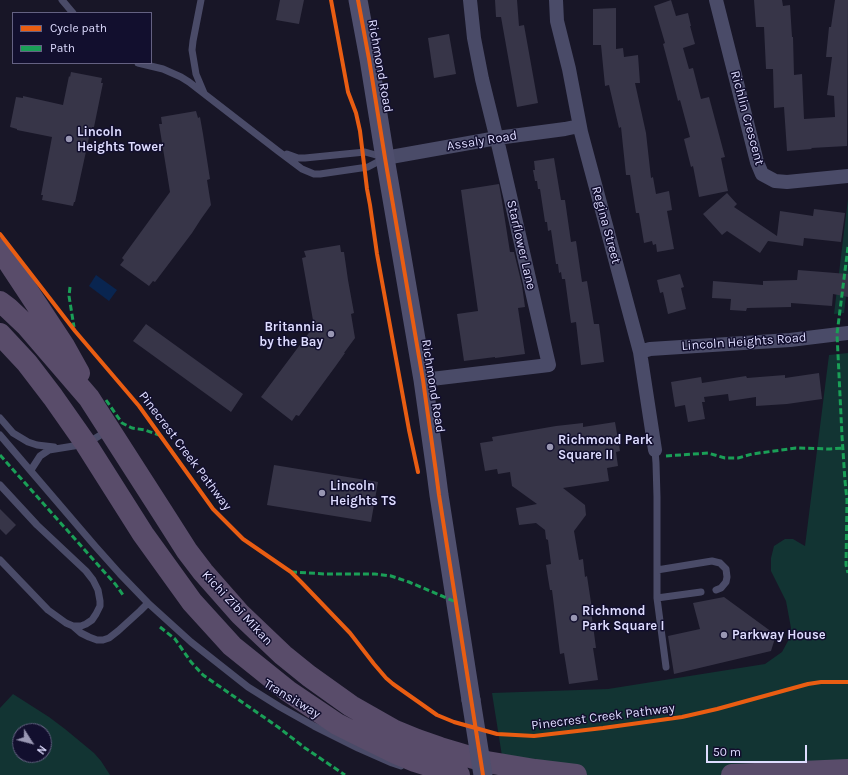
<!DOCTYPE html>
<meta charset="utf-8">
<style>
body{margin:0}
#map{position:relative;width:848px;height:775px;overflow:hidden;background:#181627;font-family:Karla,sans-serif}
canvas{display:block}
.legend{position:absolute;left:12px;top:12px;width:140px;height:52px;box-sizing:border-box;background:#120f2e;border:1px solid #646182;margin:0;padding:5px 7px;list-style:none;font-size:12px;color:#dedcff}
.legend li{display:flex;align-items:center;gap:8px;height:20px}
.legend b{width:20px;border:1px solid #646182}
.north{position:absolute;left:12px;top:723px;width:40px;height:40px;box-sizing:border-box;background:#120f2e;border:1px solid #646182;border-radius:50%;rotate:126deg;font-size:11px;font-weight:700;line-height:16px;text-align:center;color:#dedcff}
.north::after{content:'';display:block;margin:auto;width:14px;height:18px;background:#9997b3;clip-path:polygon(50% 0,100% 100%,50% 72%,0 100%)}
.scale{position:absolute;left:706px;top:745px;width:101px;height:18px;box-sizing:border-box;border:2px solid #dedcff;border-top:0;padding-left:5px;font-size:12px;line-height:14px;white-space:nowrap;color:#dedcff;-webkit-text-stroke:3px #120f2e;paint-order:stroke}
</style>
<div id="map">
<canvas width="848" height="775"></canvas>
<ul class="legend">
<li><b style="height:5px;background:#e95d12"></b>Cycle path</li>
<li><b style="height:5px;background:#1a9f57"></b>Path</li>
</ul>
<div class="north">N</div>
<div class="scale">50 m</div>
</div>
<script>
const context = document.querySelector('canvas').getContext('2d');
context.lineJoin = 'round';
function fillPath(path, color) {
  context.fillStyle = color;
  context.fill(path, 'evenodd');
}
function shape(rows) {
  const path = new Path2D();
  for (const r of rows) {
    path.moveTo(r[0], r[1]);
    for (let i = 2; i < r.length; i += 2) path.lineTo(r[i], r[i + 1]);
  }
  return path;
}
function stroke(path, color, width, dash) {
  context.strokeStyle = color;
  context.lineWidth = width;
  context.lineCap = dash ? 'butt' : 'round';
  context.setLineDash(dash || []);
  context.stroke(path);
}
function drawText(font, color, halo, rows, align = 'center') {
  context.font = font + ' Karla,sans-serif';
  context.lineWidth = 3;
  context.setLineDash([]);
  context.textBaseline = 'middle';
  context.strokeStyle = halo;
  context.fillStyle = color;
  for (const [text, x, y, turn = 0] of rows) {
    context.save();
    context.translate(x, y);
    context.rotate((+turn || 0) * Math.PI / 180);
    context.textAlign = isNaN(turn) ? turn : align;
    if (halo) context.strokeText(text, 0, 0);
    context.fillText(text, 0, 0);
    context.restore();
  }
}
fillPath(shape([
 [848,199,848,280,844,313,834,314],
 [848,353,848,775,505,775,492,693,608,689,765,664,782,652,788,641,791,628,786,601,771,571,771,558,774,546,785,539,793,539,798,542,805,546,829,355],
 [13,694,49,717,65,729,94,753,101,761,110,775,0,775,0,708],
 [20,731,44,731,44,755,20,755]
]), '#123433');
fillPath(shape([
 [96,275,117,290,109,301,89,286]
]), '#092550');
fillPath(shape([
 [280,0,304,0,299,24,276,20],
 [495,0,517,0,519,26,524,25,538,103,517,107,501,17,496,17],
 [671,0,676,16,688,13,691,26,690,26,695,44,683,48,689,69,693,68,701,99,709,97,725,157,721,158,728,191,699,197,693,166,691,167,684,139,690,137,680,100,678,101,671,74,663,44,665,43,654,6],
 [754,0,782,0,783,6,790,5,792,37,793,37,794,75,802,74,804,119,835,117,834,96,827,95,832,57,826,57,829,27,831,27,835,0,848,0,847,146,811,148,812,149,787,151,784,107,774,108,773,69,766,69,764,27,756,27],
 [616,8,616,49,623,48,624,57,638,55,640,83,635,83,646,133,651,178,653,177,656,194,669,191,672,210,667,211,674,249,657,252,656,244,653,245,652,241,644,243,639,213,636,213,630,175,626,175,621,127,619,128,609,85,605,86,601,45,593,45,593,9],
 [449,34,456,74,434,78,428,38],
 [71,72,102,78,101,83,103,83,94,127,92,127,91,134,90,133,75,202,74,202,73,206,42,200,43,195,41,195,52,137,17,130,17,129,10,127,16,97,23,98,23,96,63,105,69,76,70,77],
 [196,111,198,118,200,117,203,134,210,179,207,180,211,205,201,219,192,233,155,282,153,281,149,286,120,265,124,260,122,258,170,192,159,124,162,124,161,117],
 [554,158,561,200,565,200,571,242,576,241,582,282,587,281,594,324,599,324,604,362,581,365,576,322,571,323,565,279,562,279,561,272,559,273,558,264,556,264,551,230,548,231,547,222,545,222,540,189,538,189,537,181,535,181,533,170,535,170,534,161],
 [499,184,502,201,510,252,514,252,522,285,525,307,518,308,525,354,495,358,495,357,464,361,457,314,478,311,461,190],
 [727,193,737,204,734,207,777,236,780,211,813,216,814,209,845,213,841,242,804,238,803,246,768,241,760,253,727,231,722,235,703,214],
 [340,245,341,252,344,252,348,280,354,313,351,314,355,338,344,353,345,353,335,367,299,416,296,415,292,421,261,397,314,326,302,258,306,257,304,251],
 [798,270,848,274,848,297,833,294,832,306,791,303,791,307,747,308,746,311,730,310,731,299,712,298,713,281,763,285,763,281,797,280],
 [680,274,684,287,681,288,686,309,668,314,663,292,660,293,657,280],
 [146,324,243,394,231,412,133,341],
 [819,373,822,399,787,404,756,406,756,397,729,401,728,394,704,397,705,402,702,402,705,419,688,422,685,405,675,407,671,382,701,377,702,383,746,376,747,378,785,375,785,378],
 [615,422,620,451,616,452,618,466,607,468,609,481,563,488,585,505,586,515,574,531,579,560,583,559,585,577,587,576,592,609,591,610,596,648,593,648,598,680,569,684,564,653,560,654,552,590,550,590,548,578,546,565,551,564,548,540,546,539,545,530,536,523,519,525,516,508,537,504,512,486,510,472,498,474,497,469,485,471,480,443,493,441,492,437,556,426,583,423,583,427],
 [274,465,378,482,371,522,267,505],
 [0,509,16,525,6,535,0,529],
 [724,597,776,635,771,651,674,674,668,636,700,629,693,603]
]), '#373548');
stroke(shape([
 [62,0,73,13],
 [201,0,193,41,192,50,196,74,204,93],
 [138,63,163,69,181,77,189,82,278,151,302,169,314,174,320,174,368,167,385,158],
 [287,154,298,158,305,158,365,152,383,157],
 [0,418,13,433,28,442,37,445,54,447],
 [0,435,95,546,120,574,148,603,191,642,248,687,280,707,314,726,358,748,392,763,401,766],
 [655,450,656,463,657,497,657,598,666,667],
 [31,470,40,456,49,450,86,444,107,431],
 [0,485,37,525,86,571,93,580,98,590,100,601,100,606,96,614,92,620,86,624,81,626,73,626],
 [0,560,48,610,66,623,73,626,81,633,89,637,97,640,103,640,109,638,118,631,140,611,148,603],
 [657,570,712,561,720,563,726,569,727,577,726,582,721,588,716,590],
 [657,598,701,592]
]), '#4a4b68', 7);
stroke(shape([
 [556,0,557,21,569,69,581,132,640,352,655,450],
 [716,0,757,162,762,174,775,181,787,182,848,176],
 [385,158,497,138,565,129,579,126],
 [640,352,650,349,790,340,848,333],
 [423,380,549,365,499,148,482,79,474,38,470,0]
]), '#4a4b68', 14);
stroke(shape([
 [358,0,369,59,385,158,423,380,436,472,439,495,471,700]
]), '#4f4f6e', 19);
stroke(shape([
 [0,249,64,346,79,373],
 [0,302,8,308,27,326,89,398,166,518,187,551,203,572,240,614,283,655,309,676,351,706,395,731,417,740,440,748,487,762,535,770,576,775],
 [0,334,27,363,53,397,86,444,143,534,192,602,232,646,288,691,337,724,357,734,396,753,415,761,459,775],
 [732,775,848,770]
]), '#594c6a', 22);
stroke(shape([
 [471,700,483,775]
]), '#4f4f6e', 19);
stroke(shape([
 [848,247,837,334,842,436,845,481,847,500,846,565,848,573],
 [70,287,69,296,74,327],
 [106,400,122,423,132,428,145,430,159,435],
 [0,455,116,585,123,595],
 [666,456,708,453,725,458,738,458,752,454,796,448,830,449,843,448],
 [291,572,326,574,375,574,391,576,409,582,456,602],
 [160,627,175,639,191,662,203,675,278,727,305,748,345,775]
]), '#1a9f57', 3, [6, 3]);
stroke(shape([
 [331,0,348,92,356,113,360,131,367,189,370,205,377,254,409,430,418,472],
 [358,0,369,59,385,158,423,380,436,472,439,495,483,775],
 [0,234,75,331,139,406,213,509,243,539,291,572,302,583,350,633,374,664,386,678,393,684,437,715,454,722,497,734,534,736,603,728,682,717,717,709,808,684,821,682,848,682]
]), '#e95d12', 4);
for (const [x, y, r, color] of [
 [69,139,4,"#9997b3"],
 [331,334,4,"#9997b3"],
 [550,447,4,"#9997b3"],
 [322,493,4,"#9997b3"],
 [574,618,4,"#9997b3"],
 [724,635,4,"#9997b3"]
]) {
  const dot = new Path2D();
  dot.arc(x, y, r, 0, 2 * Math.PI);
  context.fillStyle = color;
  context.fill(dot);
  stroke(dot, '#120f2e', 1.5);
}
drawText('13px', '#dedcff', '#120f2e', [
 ["Richmond Road",380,66,80],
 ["Richlin Crescent",747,118,75],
 ["Assaly Road",482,141,-9],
 ["Regina Street",606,225,75],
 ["Starflower Lane",521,245,77],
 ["Lincoln Heights Road",744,342,-4],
 ["Richmond Road",433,386,81],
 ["Pinecrest Creek Pathway",185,451,53],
 ["Kichi Zībī Mīkan",237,608,47],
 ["Transitway",292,699,31],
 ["Pinecrest Creek Pathway",603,717,-7]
]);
drawText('bold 13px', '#dedcff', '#120f2e', [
 ["Lincoln",77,132],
 ["Heights Tower",77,147],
 ["Britannia",323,327,"right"],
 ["by the Bay",323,342,"right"],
 ["Richmond Park",558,440],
 ["Square II",558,455],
 ["Lincoln",330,486],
 ["Heights TS",330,501],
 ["Richmond",582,611],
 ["Park Square I",582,626],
 ["Parkway House",732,635]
], 'left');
</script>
